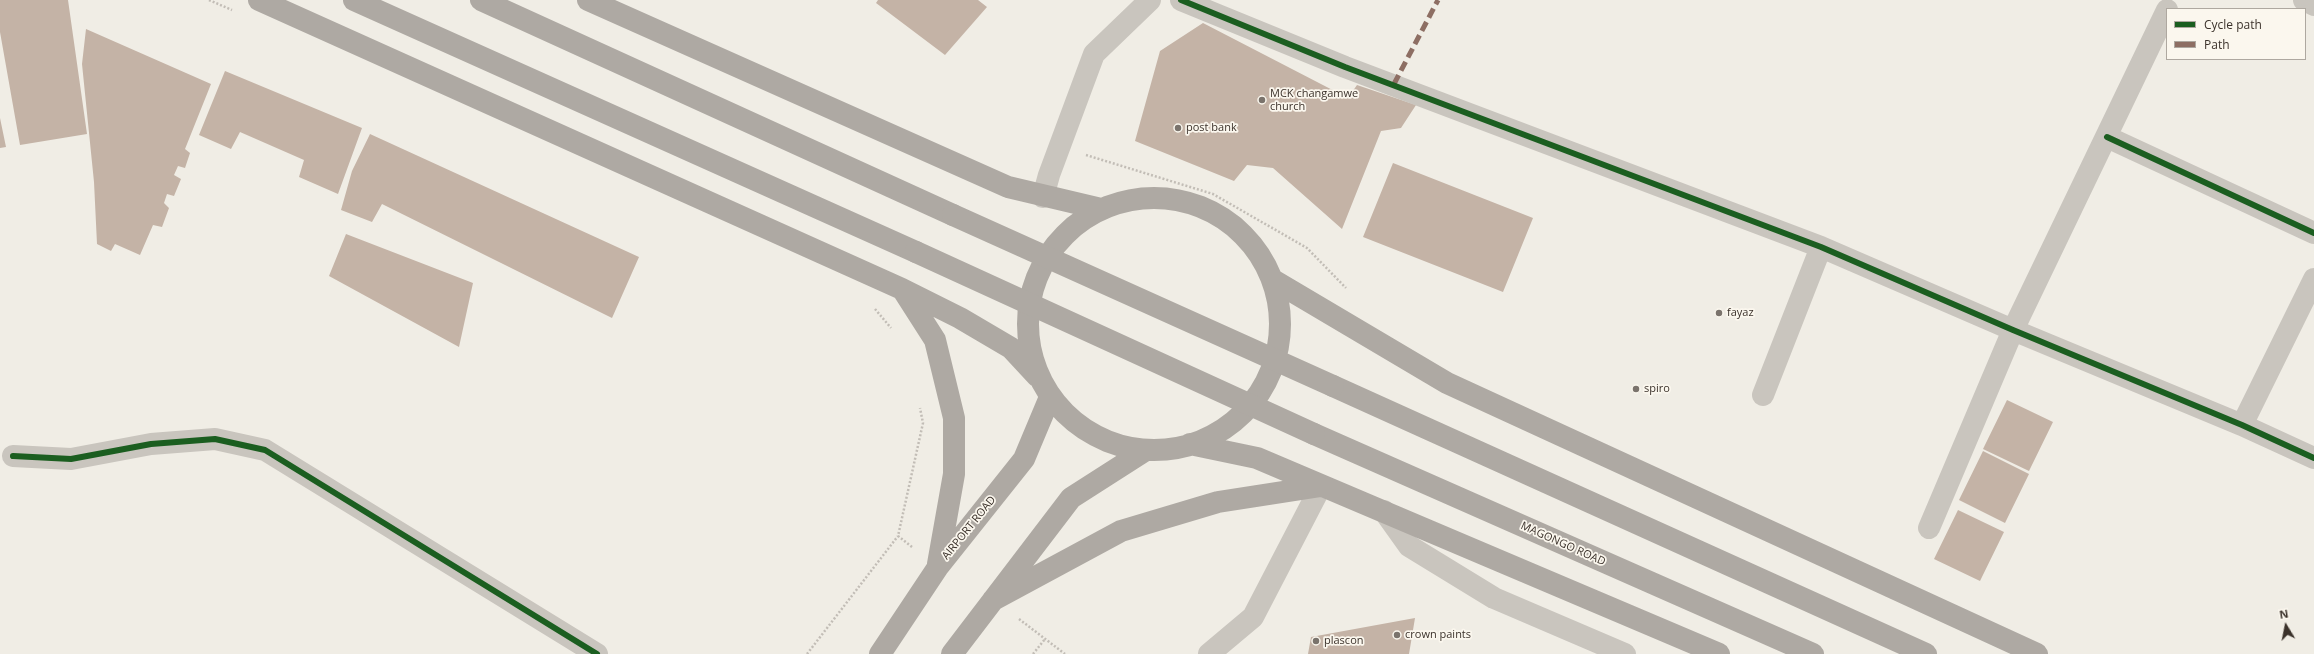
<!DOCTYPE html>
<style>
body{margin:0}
#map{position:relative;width:2314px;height:654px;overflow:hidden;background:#f0ede5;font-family:"Open Sans",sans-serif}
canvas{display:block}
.legend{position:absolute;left:2166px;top:8px;width:140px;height:52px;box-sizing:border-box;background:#fbf7ee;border:1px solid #aea8a0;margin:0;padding:5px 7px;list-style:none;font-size:12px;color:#3b322b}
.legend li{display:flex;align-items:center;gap:8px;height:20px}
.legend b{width:20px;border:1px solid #aea8a0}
.north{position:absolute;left:2266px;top:606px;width:40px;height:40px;-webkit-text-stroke:3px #fbf7ee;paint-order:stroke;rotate:350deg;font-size:11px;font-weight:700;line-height:16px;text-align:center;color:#3b322b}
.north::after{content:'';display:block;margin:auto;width:14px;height:18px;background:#3b322b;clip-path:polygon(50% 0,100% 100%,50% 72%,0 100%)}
</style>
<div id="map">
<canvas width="2314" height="654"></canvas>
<ul class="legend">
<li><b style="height:5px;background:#1b5e20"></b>Cycle path</li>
<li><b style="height:5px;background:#8d6e63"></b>Path</li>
</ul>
<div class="north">N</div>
</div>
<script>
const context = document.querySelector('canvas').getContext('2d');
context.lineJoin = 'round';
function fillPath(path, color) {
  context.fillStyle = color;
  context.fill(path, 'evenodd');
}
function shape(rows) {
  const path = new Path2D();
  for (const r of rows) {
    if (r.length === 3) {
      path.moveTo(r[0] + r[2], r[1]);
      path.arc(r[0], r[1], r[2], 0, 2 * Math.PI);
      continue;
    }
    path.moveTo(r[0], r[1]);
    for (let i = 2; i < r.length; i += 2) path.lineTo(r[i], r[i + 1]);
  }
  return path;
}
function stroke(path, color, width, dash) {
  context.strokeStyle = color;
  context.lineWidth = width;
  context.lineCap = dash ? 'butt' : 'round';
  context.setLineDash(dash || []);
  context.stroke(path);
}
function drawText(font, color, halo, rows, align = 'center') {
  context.font = font + ' "Open Sans",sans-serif';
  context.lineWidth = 3.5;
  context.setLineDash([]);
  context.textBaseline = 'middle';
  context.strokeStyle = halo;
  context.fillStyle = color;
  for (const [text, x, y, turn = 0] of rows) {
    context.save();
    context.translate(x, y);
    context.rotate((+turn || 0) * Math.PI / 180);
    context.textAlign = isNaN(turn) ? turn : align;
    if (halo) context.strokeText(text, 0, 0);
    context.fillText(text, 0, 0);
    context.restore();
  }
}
fillPath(shape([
 [0,0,68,0,87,134,20,145,0,32],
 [878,0,978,0,987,7,945,55,876,3],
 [1203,23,1348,98,1357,85,1416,105,1401,128,1381,131,1342,229,1273,168,1247,165,1234,181,1135,141,1160,51],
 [86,29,211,84,185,149,190,153,185,168,178,166,174,175,181,179,174,196,167,194,164,203,169,208,162,227,153,225,140,255,115,244,111,251,97,244,94,182,82,64],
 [225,71,362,128,338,194,299,177,304,160,240,132,231,149,199,135],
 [0,118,6,147,0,148],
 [370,134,639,257,612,318,382,204,372,222,341,210,352,171],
 [1393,163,1533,218,1503,292,1363,237],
 [346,234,473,283,459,347,329,276],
 [2007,400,2053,422,2029,471,1983,449],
 [1983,451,2029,474,2005,523,1959,500],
 [1958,510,2004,532,1980,581,1934,559],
 [1415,618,1409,654,1308,654,1311,637]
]), '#c4b3a6');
stroke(shape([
 [209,0,232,10],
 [1086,155,1213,194,1307,248,1346,288],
 [875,309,891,328],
 [912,547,898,536,923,423,920,408],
 [1019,619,1065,654],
 [807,654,898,536],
 [1033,654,1045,639]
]), '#c2bdb6', 2.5, [2, 2]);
stroke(shape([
 [1181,0,1345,67,1821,247,2013,330,2242,425,2314,458],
 [2304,0,2314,5],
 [2107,137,2314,233],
 [1043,197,1049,175,1094,54,1150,0],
 [1763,395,1821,247],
 [2242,425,2314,279],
 [13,456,71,459,151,444,215,439,265,450,597,654],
 [1384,511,1409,546,1494,598,1625,654],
 [1929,528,2013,330,2167,10],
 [1209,654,1253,617,1321,486]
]), '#c9c5be', 22);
stroke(shape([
 [259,0,902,289,960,318,1011,348,1037,376],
 [354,0,916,252],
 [481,0,953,215],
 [588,0,1008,187,1101,209],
 [1154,324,126],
 [1273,280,1447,383,2037,654],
 [903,290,935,340,954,418,954,474,938,564],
 [1333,386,1926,654],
 [1314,434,1813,654],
 [1190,444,1257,458,1719,654],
 [993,600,1121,531,1218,502,1321,486],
 [880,654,938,567,1024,459,1050,397],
 [952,654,1071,498,1146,450]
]), '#aea9a3', 22);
stroke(shape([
 [953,215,1333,386],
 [916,252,1314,434]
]), '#aea9a3', 22);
stroke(shape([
 [1394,84,1438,0]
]), '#8d6e63', 5, [10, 5]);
stroke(shape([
 [1181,0,1345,67,1821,247,2013,330,2242,425,2314,458],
 [2107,137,2314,233],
 [13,456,71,459,151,444,215,439,265,450,597,654]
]), '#1b5e20', 6);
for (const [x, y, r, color] of [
 [1262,100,4,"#7a736c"],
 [1178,128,4,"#7a736c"],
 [1719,313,4,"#7a736c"],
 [1636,389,4,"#7a736c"],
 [1397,635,4,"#7a736c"],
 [1316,641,4,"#7a736c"]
]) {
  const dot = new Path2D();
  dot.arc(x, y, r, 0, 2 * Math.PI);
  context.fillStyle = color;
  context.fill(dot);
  stroke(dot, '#fbf7ee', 1.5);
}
drawText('11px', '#3b322b', '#fbf7ee', [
 ["MCK changamwe",1270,94],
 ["church",1270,107],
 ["post bank",1186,128],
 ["fayaz",1727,313],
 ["spiro",1644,389],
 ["crown paints",1405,635],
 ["plascon",1324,641]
], 'left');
drawText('11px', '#3b322b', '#fbf7ee', [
 ["AIRPORT ROAD",969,528,-51],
 ["MAGONGO ROAD",1563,544,24]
]);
</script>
